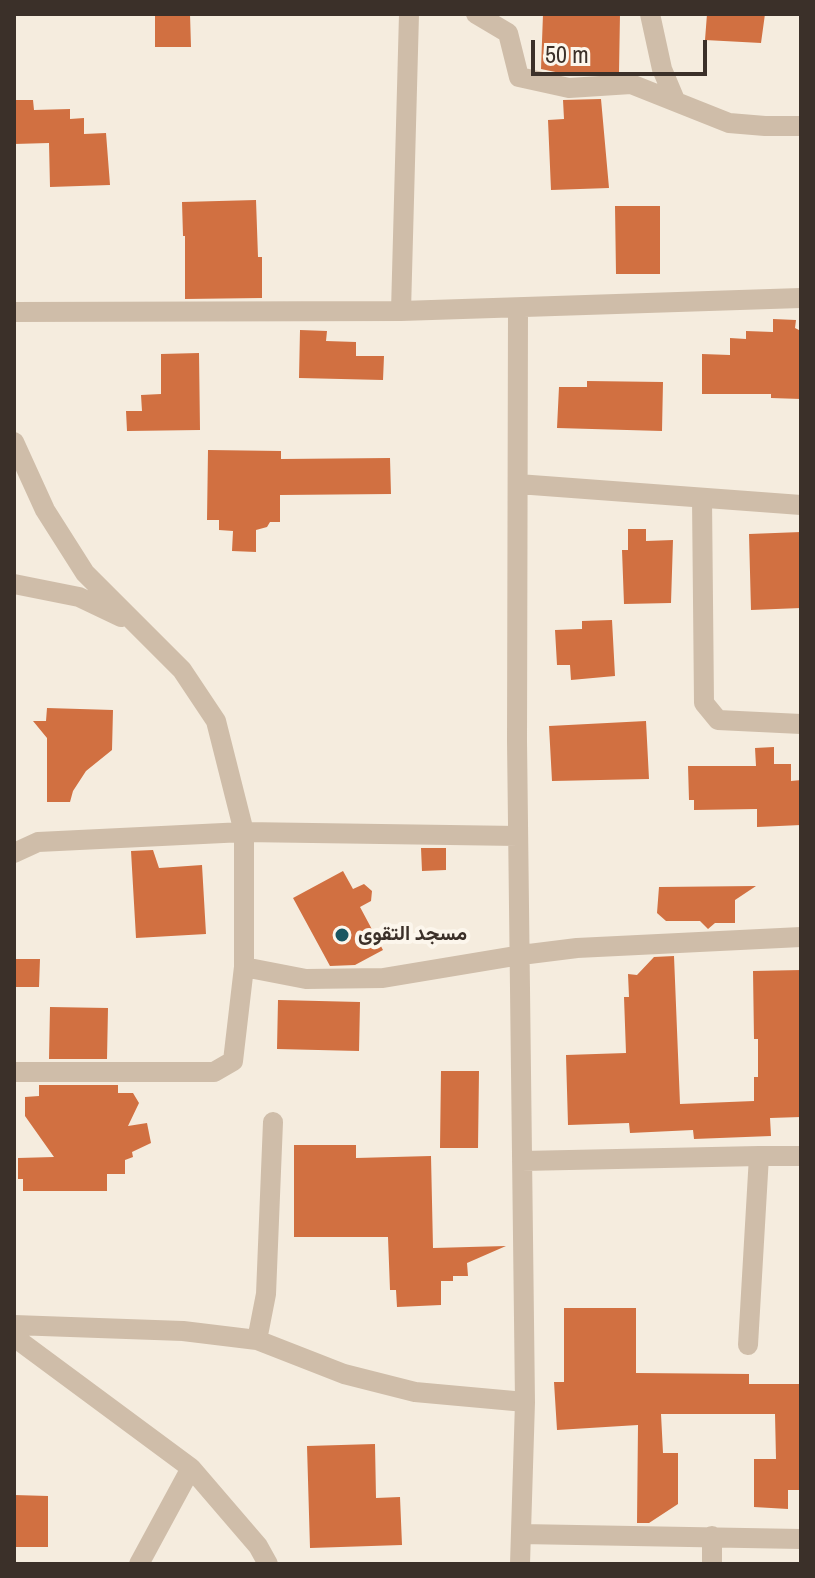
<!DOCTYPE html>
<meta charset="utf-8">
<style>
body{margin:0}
#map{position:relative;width:815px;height:1578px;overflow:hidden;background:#f5ecde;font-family:"Archivo Narrow",sans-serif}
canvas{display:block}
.frame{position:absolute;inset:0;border:16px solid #3b3029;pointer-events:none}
.scale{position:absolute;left:531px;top:40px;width:176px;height:36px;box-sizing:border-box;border:4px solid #3b3029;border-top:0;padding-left:10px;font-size:24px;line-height:28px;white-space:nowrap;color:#3b3029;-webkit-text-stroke:6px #fcf6ec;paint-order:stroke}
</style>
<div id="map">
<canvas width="815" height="1578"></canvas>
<div class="frame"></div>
<div class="scale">50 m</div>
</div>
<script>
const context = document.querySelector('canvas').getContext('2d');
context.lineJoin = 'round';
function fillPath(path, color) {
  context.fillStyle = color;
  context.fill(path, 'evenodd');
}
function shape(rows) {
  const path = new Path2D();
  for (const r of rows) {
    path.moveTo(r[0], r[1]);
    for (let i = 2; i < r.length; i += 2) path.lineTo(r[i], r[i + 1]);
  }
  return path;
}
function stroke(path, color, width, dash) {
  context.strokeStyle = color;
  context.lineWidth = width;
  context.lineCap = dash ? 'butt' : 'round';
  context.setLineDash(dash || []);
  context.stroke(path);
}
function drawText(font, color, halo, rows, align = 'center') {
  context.font = font + ' "Archivo Narrow",Vazirmatn,sans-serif';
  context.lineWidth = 8;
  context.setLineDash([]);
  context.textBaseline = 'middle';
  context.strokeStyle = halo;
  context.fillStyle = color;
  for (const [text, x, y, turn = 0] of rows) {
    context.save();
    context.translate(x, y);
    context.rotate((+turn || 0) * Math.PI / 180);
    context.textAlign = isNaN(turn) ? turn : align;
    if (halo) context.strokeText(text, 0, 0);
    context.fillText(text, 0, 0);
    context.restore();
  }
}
fillPath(shape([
 [155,14,190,14,191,47,155,47],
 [543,14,620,14,619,72,570,75,541,69],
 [707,14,765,14,761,43,705,40],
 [601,99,609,188,551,190,548,120,564,119,563,100],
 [14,100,33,100,34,110,70,109,70,119,84,118,84,134,106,133,110,185,50,187,49,143,14,144],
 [256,200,258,257,262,257,262,298,185,299,185,236,183,236,182,202],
 [615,206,660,206,660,274,616,274],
 [773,319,796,320,795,328,801,331,801,399,771,398,771,394,702,394,702,354,730,355,730,338,746,339,746,331,773,332],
 [300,330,327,331,326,341,356,342,356,356,384,356,383,380,299,378],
 [199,353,200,430,127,431,126,411,142,411,141,395,161,394,161,354],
 [587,381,663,382,662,431,557,428,559,387,587,387],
 [208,450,281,451,281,459,390,458,391,494,280,495,280,522,270,522,267,527,256,530,256,552,232,551,233,531,219,530,219,520,207,520],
 [628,529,646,529,646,541,673,540,671,603,624,604,622,550,628,550],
 [801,532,801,608,751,610,749,534],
 [612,620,615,676,571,680,570,665,557,665,555,630,582,629,582,621],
 [47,708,113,710,112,750,86,771,73,791,70,802,47,802,47,738,33,721,46,721],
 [646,721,649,779,552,781,549,726],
 [774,747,774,764,791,764,791,781,801,780,801,825,757,827,757,809,694,810,694,800,689,800,688,766,756,766,755,748],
 [421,848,446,848,446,870,422,871],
 [153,850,159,868,202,865,206,934,136,938,131,851],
 [343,871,353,889,364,884,372,891,371,901,360,907,383,950,355,965,330,966,293,898],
 [756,886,735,900,735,923,715,923,708,929,700,921,666,921,657,913,659,887],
 [674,956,680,1104,754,1101,754,1077,758,1077,758,1039,754,1039,753,971,801,970,801,1117,770,1118,771,1136,694,1139,693,1130,630,1133,629,1123,568,1125,566,1055,626,1053,624,997,629,997,628,974,637,975,654,957],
 [14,959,40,959,39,987,14,987],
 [278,1000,360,1002,359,1051,277,1049],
 [50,1007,108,1008,107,1059,49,1059],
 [441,1071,479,1071,478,1148,440,1148],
 [39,1085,118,1085,118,1093,133,1093,139,1103,128,1126,147,1123,151,1143,132,1152,133,1157,125,1160,125,1174,107,1174,107,1191,23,1191,23,1179,18,1179,18,1158,54,1157,25,1116,25,1097,39,1096],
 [294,1145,356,1145,356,1158,431,1156,433,1248,506,1246,467,1263,468,1276,453,1276,453,1281,441,1281,441,1305,397,1307,396,1290,390,1290,388,1237,294,1237],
 [564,1308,636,1308,636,1373,749,1374,749,1384,801,1384,801,1490,788,1490,788,1509,754,1507,754,1459,776,1459,775,1414,661,1414,663,1453,678,1453,678,1504,649,1523,637,1523,638,1425,557,1430,554,1382,564,1382],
 [375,1444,376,1498,400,1497,402,1545,310,1548,307,1446],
 [14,1495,48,1496,48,1547,14,1547]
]), '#d17041');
stroke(shape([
 [476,14,508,33,519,77,569,88,631,84,729,123,765,126,801,126],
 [650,14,662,69,675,100],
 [518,308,517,741,525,1402,520,1564],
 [401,311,409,14],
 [14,312,401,311,801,298],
 [14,442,45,510,85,573,182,670,216,721,244,832,244,967,233,1061,214,1072,14,1072],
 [518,484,801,505],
 [702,499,704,703,718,720,801,724],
 [14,584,79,597,121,617],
 [14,853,38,842,244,832,518,836],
 [244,967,306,979,383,978,521,955,577,948,801,937],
 [759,1156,801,1156],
 [522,1161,759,1156,748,1345],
 [14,1325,183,1331,257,1340,266,1294,273,1122],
 [14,1337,191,1468,139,1564],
 [257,1340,344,1374,415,1392,525,1402],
 [191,1468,258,1546,268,1564],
 [521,1534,801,1539],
 [712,1564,712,1536]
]), '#cfbda9', 20);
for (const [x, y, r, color] of [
 [342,935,8,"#1a5661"]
]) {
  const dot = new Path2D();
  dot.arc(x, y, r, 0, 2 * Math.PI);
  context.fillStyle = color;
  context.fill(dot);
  stroke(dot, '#fcf6ec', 3);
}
drawText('bold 20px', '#3b3029', '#fcf6ec', [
 ["مسجد التقوى",358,935]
], 'left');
</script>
